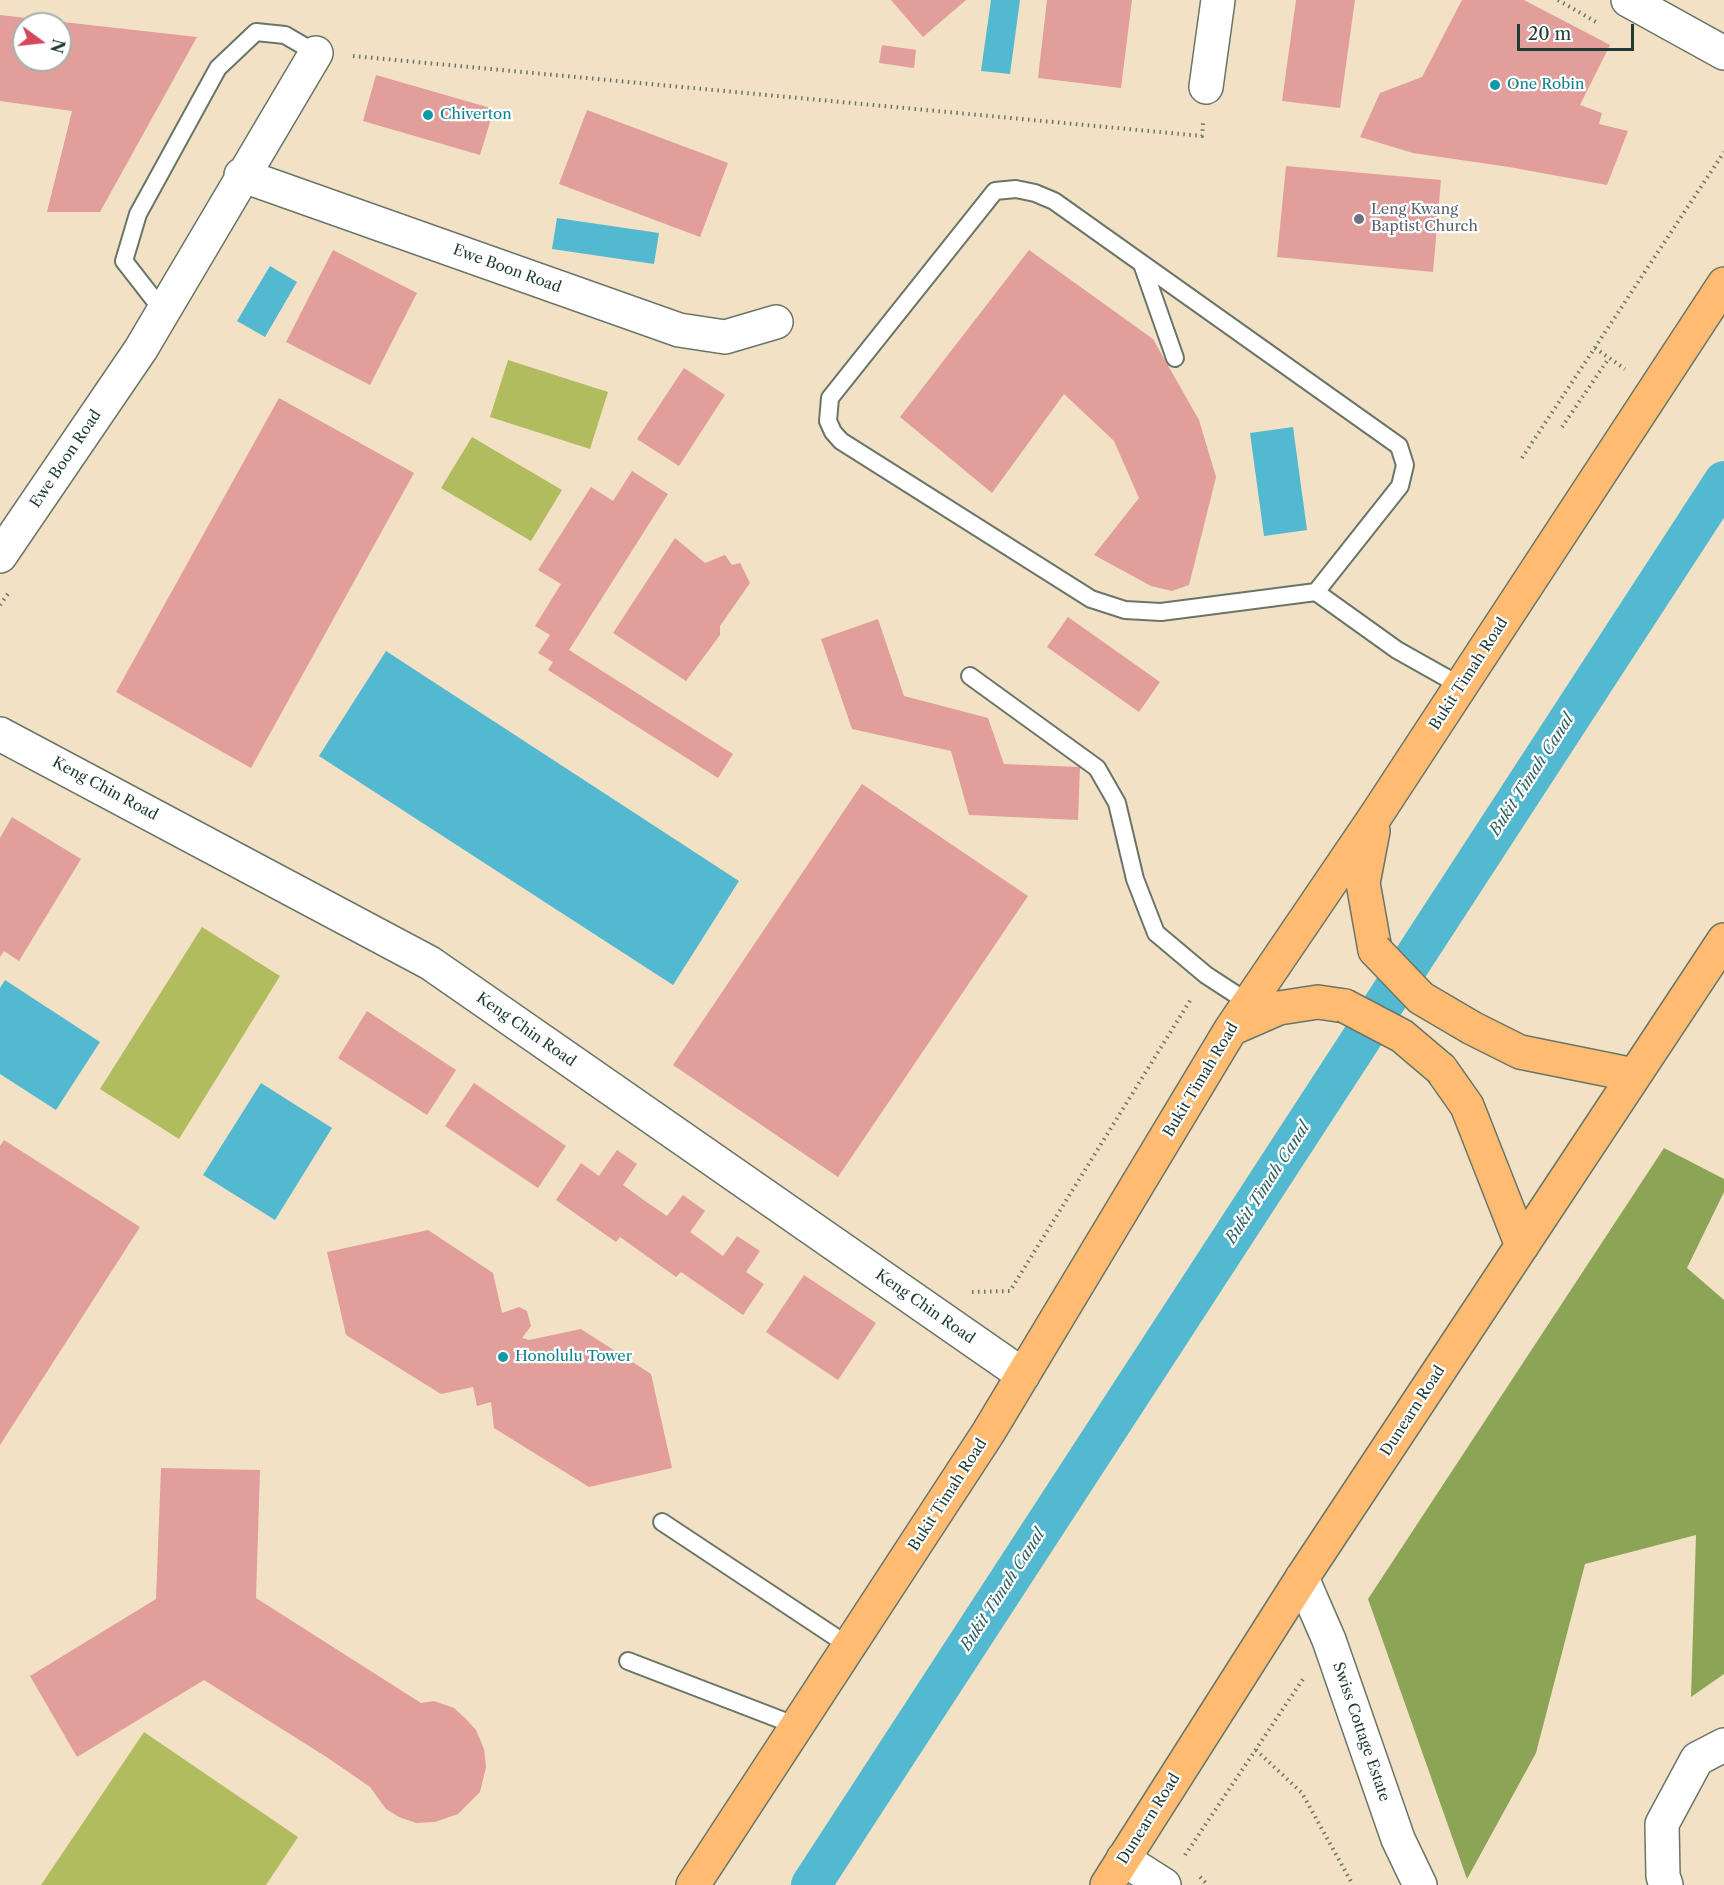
<!DOCTYPE html>
<style>
body{margin:0}
#map{position:relative;width:1724px;height:1885px;overflow:hidden;background:#f2e1c5;font-family:"Libre Caslon Text",serif}
canvas{display:block}
.north{position:absolute;left:12px;top:12px;width:60px;height:60px;box-sizing:border-box;background:#fff;border:2px solid #a5b1ae;border-radius:50%;rotate:105deg;font-size:16px;font-weight:700;line-height:24px;text-align:center;color:#1f3d34}
.north::after{content:'';display:block;margin:auto;width:21px;height:27px;background:#d1495b;clip-path:polygon(50% 0,100% 100%,50% 72%,0 100%)}
.scale{position:absolute;left:1517px;top:24px;width:117px;height:27px;box-sizing:border-box;border:3px solid #1f3d34;border-top:0;padding-left:8px;font-size:18px;line-height:21px;white-space:nowrap;color:#1f3d34;-webkit-text-stroke:4px #fff;paint-order:stroke}
</style>
<div id="map">
<canvas width="1724" height="1885"></canvas>
<div class="north">N</div>
<div class="scale">20 m</div>
</div>
<script>
const context = document.querySelector('canvas').getContext('2d');
context.lineJoin = 'round';
function fillPath(path, color) {
  context.fillStyle = color;
  context.fill(path, 'evenodd');
}
function shape(rows) {
  const path = new Path2D();
  for (const r of rows) {
    path.moveTo(r[0], r[1]);
    for (let i = 2; i < r.length; i += 2) path.lineTo(r[i], r[i + 1]);
  }
  return path;
}
function stroke(path, color, width, dash) {
  context.strokeStyle = color;
  context.lineWidth = width;
  context.lineCap = dash ? 'butt' : 'round';
  context.setLineDash(dash || []);
  context.stroke(path);
}
function drawText(font, color, halo, rows, align = 'center') {
  context.font = font + ' "Libre Caslon Text",serif';
  context.lineWidth = 4.5;
  context.setLineDash([]);
  context.textBaseline = 'middle';
  context.strokeStyle = halo;
  context.fillStyle = color;
  for (const [text, x, y, turn = 0] of rows) {
    context.save();
    context.translate(x, y);
    context.rotate((+turn || 0) * Math.PI / 180);
    context.textAlign = isNaN(turn) ? turn : align;
    if (halo) context.strokeText(text, 0, 0);
    context.fillText(text, 0, 0);
    context.restore();
  }
}
fillPath(shape([
 [508,360,608,392,590,449,490,417],
 [472,437,562,490,531,541,441,488],
 [202,927,280,976,179,1139,100,1089],
 [144,1732,298,1837,266,1885,41,1885]
]), '#b1bc5e');
fillPath(shape([
 [1664,1148,1724,1179,1724,1192,1687,1268,1724,1300,1724,1674,1691,1697,1696,1535,1585,1564,1536,1753,1467,1879,1368,1599]
]), '#8ca455');
fillPath(shape([
 [991,0,1020,0,1010,74,981,71],
 [557,218,659,233,654,264,552,249],
 [270,266,297,282,265,337,237,321],
 [1293,427,1307,530,1264,536,1250,433],
 [386,651,739,881,673,985,319,756],
 [5,980,100,1042,56,1110,0,1074,0,988],
 [261,1083,332,1128,275,1220,203,1175]
]), '#53b9d1');
stroke(shape([
 [811,1885,1724,481]
]), '#53b9d1', 40);
fillPath(shape([
 [891,0,966,0,923,37],
 [1047,0,1132,0,1121,88,1038,78],
 [1296,0,1355,0,1340,108,1282,101],
 [1462,0,1524,0,1610,45,1580,105,1602,113,1599,124,1628,131,1607,185,1509,167,1413,153,1360,137,1380,93,1422,77],
 [0,15,197,37,100,212,47,212,72,111,0,101],
 [24,24,60,24,60,60,24,60],
 [882,45,916,50,914,68,879,63],
 [376,75,494,109,480,155,363,121],
 [587,110,728,163,700,237,559,184],
 [1286,166,1441,180,1433,272,1277,257],
 [333,250,417,293,370,385,286,342],
 [1029,250,1153,339,1199,420,1216,477,1189,585,1172,591,1151,586,1094,555,1139,498,1114,441,1064,394,992,493,900,417],
 [684,368,725,395,679,466,637,439],
 [279,398,414,473,251,768,116,692],
 [632,471,668,494,569,650,733,754,718,778,548,670,553,662,538,653,550,635,535,626,561,584,538,570,591,487,613,501],
 [675,538,705,563,725,555,732,565,740,563,750,583,720,626,720,635,686,681,613,633],
 [1068,617,1160,682,1139,712,1047,647],
 [878,619,904,696,988,718,1004,764,1080,767,1078,820,969,815,951,751,852,729,821,639],
 [862,784,1028,896,838,1177,673,1065],
 [12,817,81,859,19,961,4,951,0,957,0,838],
 [367,1011,456,1070,427,1115,338,1058],
 [474,1083,566,1146,538,1188,445,1126],
 [4,1140,140,1227,0,1445,0,1146],
 [617,1150,637,1164,623,1185,645,1201,667,1216,683,1195,705,1211,690,1232,723,1256,737,1236,760,1251,746,1272,764,1284,743,1315,681,1272,676,1277,620,1237,616,1242,556,1200,581,1163,599,1176],
 [428,1230,493,1273,502,1313,519,1307,527,1311,531,1326,522,1338,529,1340,581,1329,651,1374,672,1468,589,1487,494,1428,491,1402,477,1406,473,1387,441,1394,346,1335,327,1252],
 [804,1275,876,1323,838,1380,766,1332],
 [161,1468,260,1470,256,1598,421,1703,434,1701,454,1708,466,1719,476,1730,484,1749,486,1767,480,1792,458,1814,435,1822,416,1823,399,1817,386,1809,370,1787,328,1758,204,1680,77,1757,30,1676,156,1599]
]), '#e29e9b');
const service = shape([
 [1016,189,1035,193,1054,201,1399,446,1405,465,1400,486,1316,592,1161,612,1125,610,1091,599,841,441,833,432,828,421,830,398,995,191,1016,189],
 [1142,264,1175,358],
 [163,311,124,261,138,214,218,68,256,32,285,35,316,53],
 [1316,592,1397,650,1461,686],
 [970,676,1097,768,1117,803,1135,879,1156,933,1206,975,1249,1003],
 [662,1522,849,1646],
 [628,1661,797,1726]
]);
const minor = shape([
 [1628,0,1724,53],
 [1206,87,1218,0],
 [241,175,679,330,725,337,776,322],
 [0,556,141,349,316,53],
 [0,734,430,963,1023,1375],
 [1302,1578,1329,1640,1398,1839,1420,1885],
 [1123,1859,1164,1885],
 [1666,1885,1663,1876,1662,1824,1697,1759,1724,1745]
]);
const trunk = shape([
 [1373,831,1363,883,1375,950],
 [1472,1028,1520,1052,1634,1075],
 [1231,1029,1279,1008,1318,1002,1345,1006],
 [1441,1069,1467,1106,1522,1246],
 [693,1885,988,1433,1231,1029,1375,817,1724,284],
 [1107,1885,1302,1578,1724,940]
]);
stroke(service, '#697667', 20);
stroke(minor, '#697667', 36);
stroke(trunk, '#697667', 36);
stroke(shape([
 [1558,0,1598,23],
 [353,56,1202,136,1203,123],
 [1595,348,1625,369],
 [1562,427,1609,358],
 [1522,458,1724,152],
 [0,605,10,591],
 [972,1292,1010,1291,1191,999],
 [1256,1750,1302,1793,1353,1885],
 [1185,1855,1303,1679],
 [1200,1877,1208,1885]
]), '#697667', 4, [1.5, 4.5]);
stroke(service, '#fff', 16);
stroke(minor, '#fff', 33);
stroke(trunk, '#ffbb71', 33);
const trunkBridge = shape([
 [1375,950,1421,998,1472,1028],
 [1345,1006,1402,1036,1441,1069]
]);
stroke(trunkBridge, '#697667', 36, []);
stroke(trunkBridge, '#ffbb71', 33);
for (const [x, y, r, color] of [
 [1495,85,6,"#0f9aa8"],
 [428,115,6,"#0f9aa8"],
 [1359,219,6,"#6b7280"],
 [503,1357,6,"#0f9aa8"]
]) {
  const dot = new Path2D();
  dot.arc(x, y, r, 0, 2 * Math.PI);
  context.fillStyle = color;
  context.fill(dot);
  stroke(dot, '#fff', 2);
}
drawText('15px', '#0d838f', '#fff', [
 ["One Robin",1507,85],
 ["Chiverton",440,115],
 ["Honolulu Tower",515,1357]
], 'left');
drawText('15px', '#5b616d', '#fff', [
 ["Leng Kwang",1371,210],
 ["Baptist Church",1371,227]
], 'left');
drawText('15px', '#1f3d34', '#fff', [
 ["Ewe Boon Road",507,269,20],
 ["Ewe Boon Road",66,459,-56],
 ["Bukit Timah Road",1469,674,-57],
 ["Keng Chin Road",105,789,28],
 ["Keng Chin Road",526,1030,35],
 ["Bukit Timah Road",1201,1080,-59],
 ["Keng Chin Road",925,1307,35],
 ["Dunearn Road",1413,1411,-57],
 ["Bukit Timah Road",948,1495,-57],
 ["Swiss Cottage Estate",1361,1732,71],
 ["Dunearn Road",1149,1819,-58]
]);
drawText('italic 16px', '#2f6263', '#fff', [
 ["Bukit Timah Canal",1532,775,-57],
 ["Bukit Timah Canal",1268,1183,-57],
 ["Bukit Timah Canal",1003,1590,-57]
]);
</script>
